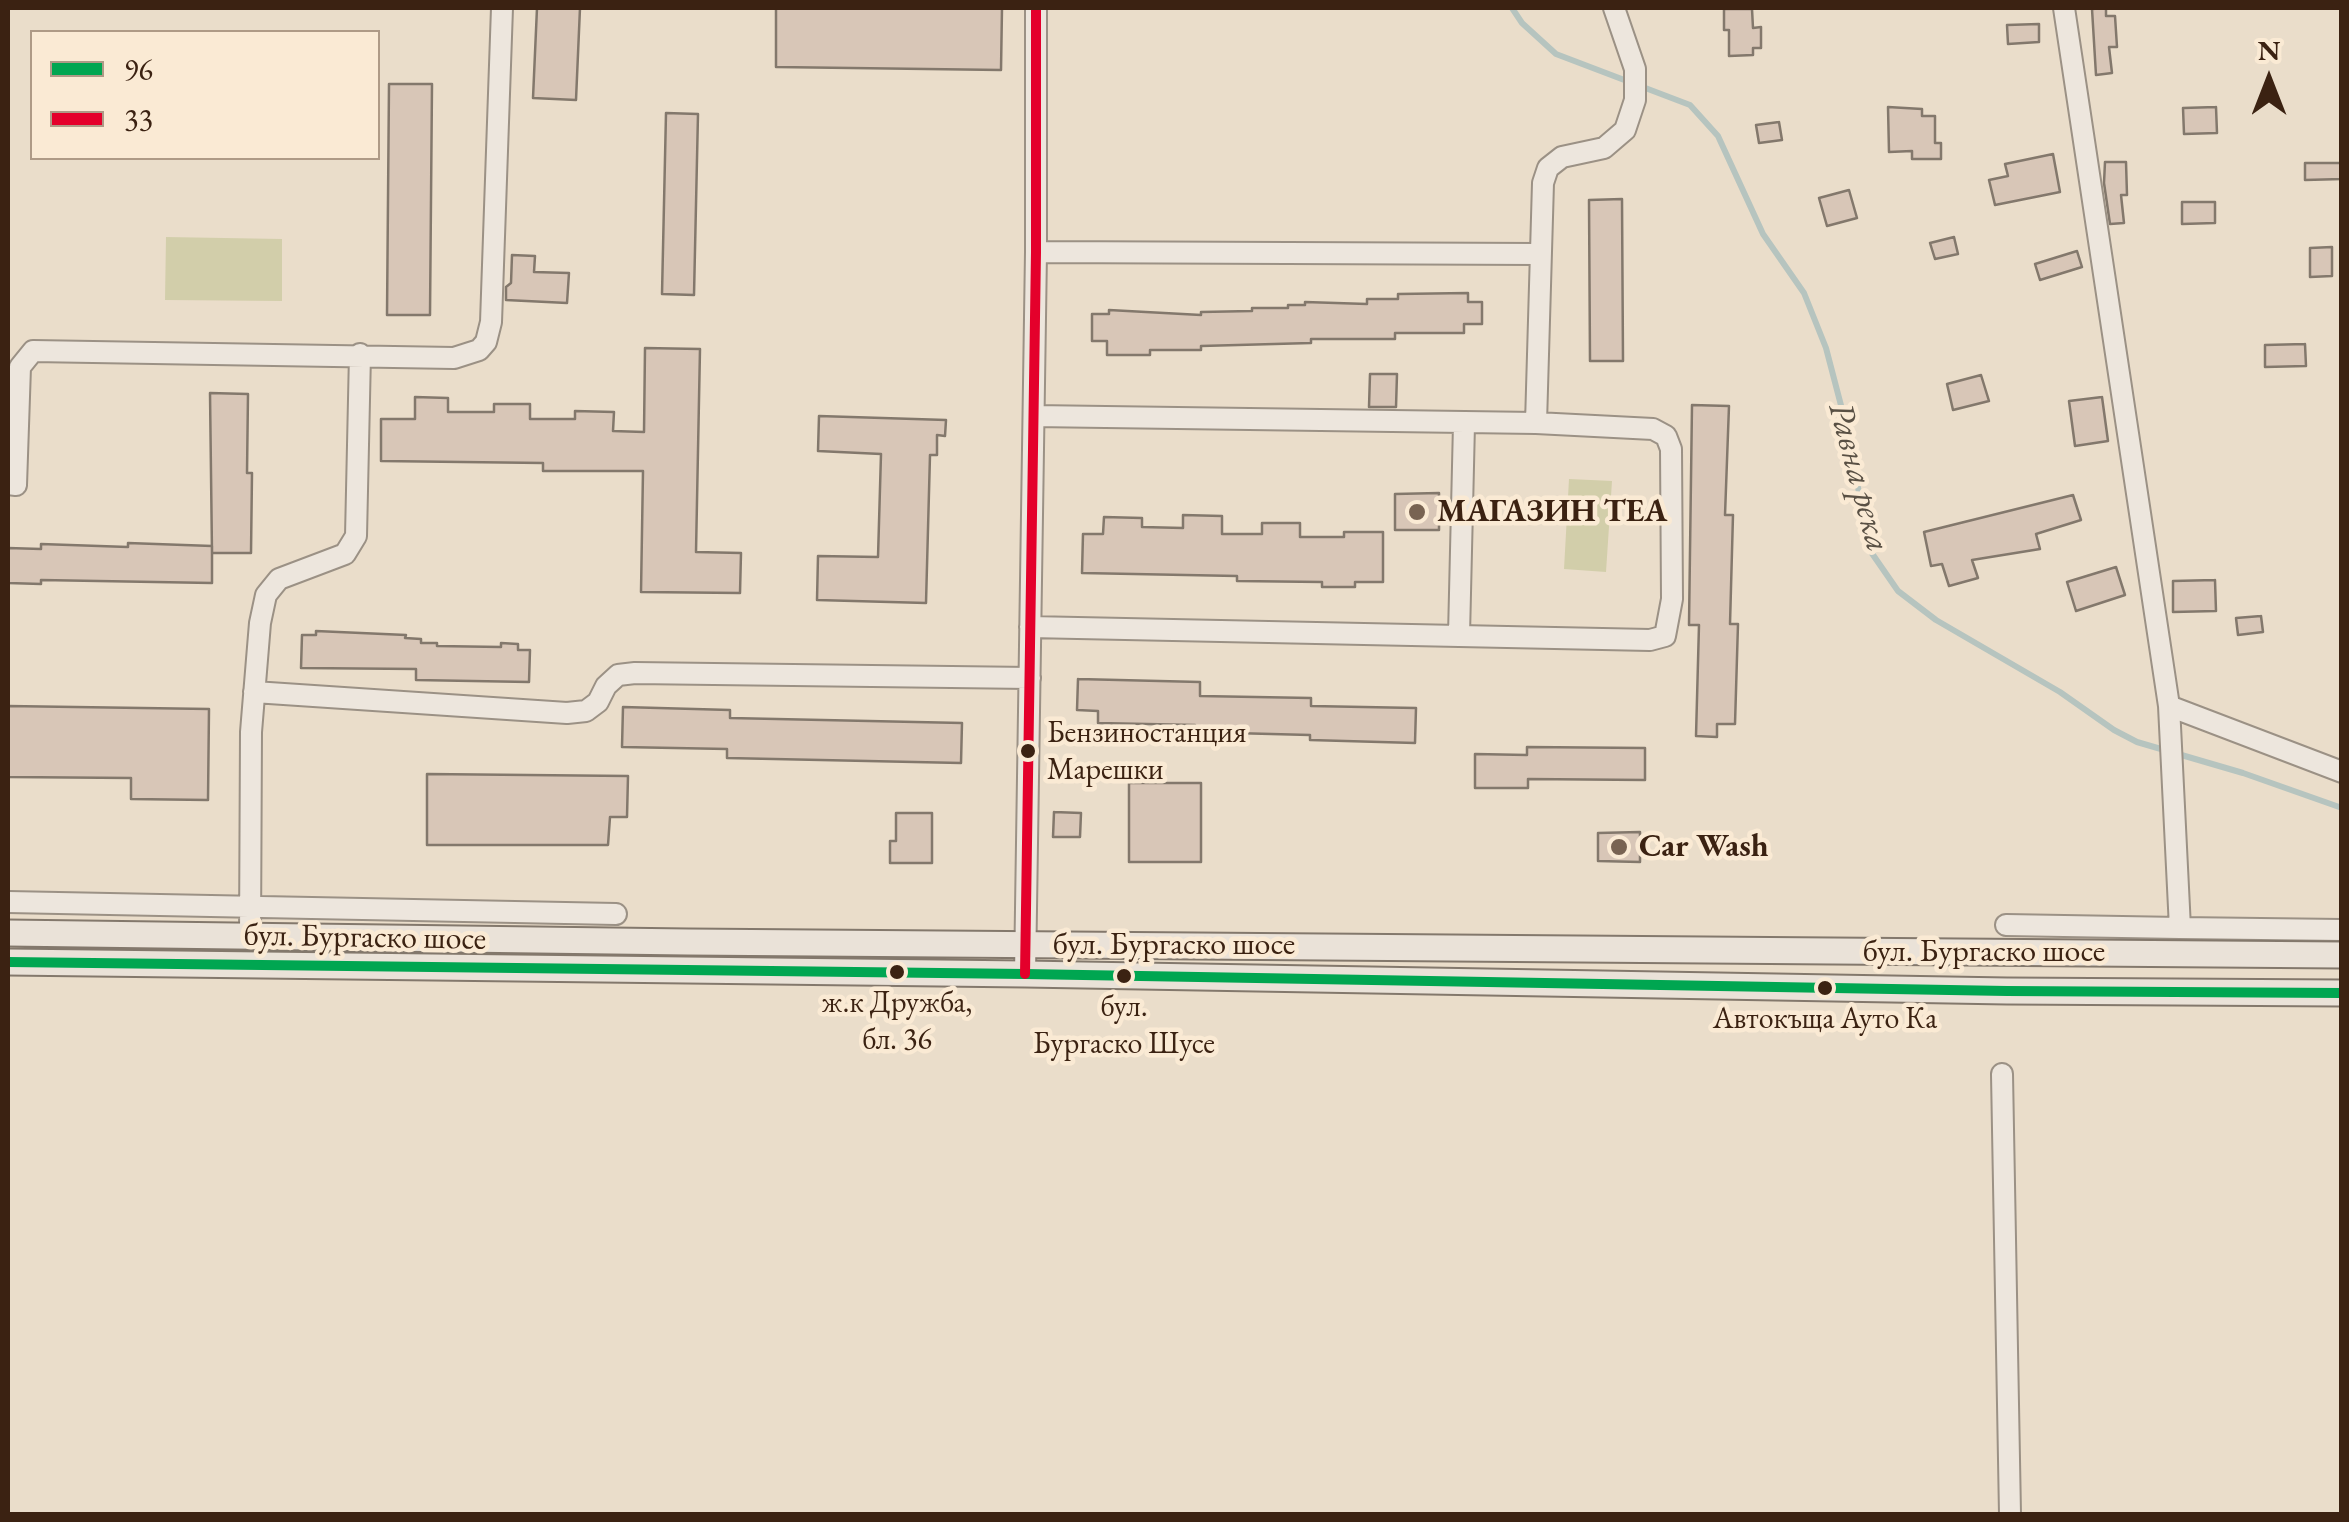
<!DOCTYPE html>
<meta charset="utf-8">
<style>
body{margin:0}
#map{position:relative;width:2349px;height:1522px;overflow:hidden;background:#eaddca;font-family:"EB Garamond",serif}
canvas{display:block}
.frame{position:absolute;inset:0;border:10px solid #3b2212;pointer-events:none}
.legend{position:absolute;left:30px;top:30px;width:350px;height:130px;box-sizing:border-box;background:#faead4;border:2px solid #ae9a86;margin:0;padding:12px 18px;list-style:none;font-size:30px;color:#3b2212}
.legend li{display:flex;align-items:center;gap:20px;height:50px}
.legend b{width:50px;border:2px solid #ae9a86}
.north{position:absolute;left:2219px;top:30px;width:100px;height:100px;-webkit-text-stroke:8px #faead4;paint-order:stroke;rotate:0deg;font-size:28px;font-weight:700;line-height:40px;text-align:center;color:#3b2212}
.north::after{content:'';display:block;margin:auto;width:35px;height:45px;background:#3b2212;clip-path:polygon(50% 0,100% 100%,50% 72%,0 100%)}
</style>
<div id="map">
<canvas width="2349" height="1522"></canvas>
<div class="frame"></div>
<ul class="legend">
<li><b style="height:12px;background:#00a651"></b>96</li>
<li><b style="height:12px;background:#e4002b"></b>33</li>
</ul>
<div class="north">N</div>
</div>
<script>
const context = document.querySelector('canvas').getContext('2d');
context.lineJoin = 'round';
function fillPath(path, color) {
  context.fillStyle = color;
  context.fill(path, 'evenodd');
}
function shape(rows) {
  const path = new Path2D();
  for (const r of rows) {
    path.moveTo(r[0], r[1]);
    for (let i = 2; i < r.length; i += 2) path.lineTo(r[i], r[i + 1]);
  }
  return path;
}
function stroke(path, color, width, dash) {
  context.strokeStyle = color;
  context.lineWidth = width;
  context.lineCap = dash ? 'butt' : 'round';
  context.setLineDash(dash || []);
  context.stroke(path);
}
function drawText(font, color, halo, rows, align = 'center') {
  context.font = font + ' "EB Garamond",serif';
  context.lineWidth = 9;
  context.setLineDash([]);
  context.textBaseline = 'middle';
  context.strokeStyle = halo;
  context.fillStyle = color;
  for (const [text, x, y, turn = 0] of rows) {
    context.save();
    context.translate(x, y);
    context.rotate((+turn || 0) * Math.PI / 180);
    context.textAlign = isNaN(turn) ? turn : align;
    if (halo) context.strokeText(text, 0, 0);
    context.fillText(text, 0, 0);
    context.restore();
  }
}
fillPath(shape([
 [166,237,282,239,282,301,165,300],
 [1569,479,1612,481,1606,572,1564,569]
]), '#d2ceaa');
stroke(shape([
 [1512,8,1522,23,1556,54,1690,105,1718,136,1763,234,1804,293,1826,348,1843,413,1871,552,1898,591,1936,620,2060,692,2114,730,2137,742,2243,773,2342,808]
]), '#b6c4bf', 6);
const building = shape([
 [537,8,580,8,576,100,533,98,537,8],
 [776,8,1002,8,1001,70,776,67,776,8],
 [2106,8,2106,16,2115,16,2117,47,2109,47,2112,73,2096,75,2092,9,2106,8],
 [1724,9,1752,9,1753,28,1761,27,1761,48,1753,48,1753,55,1729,56,1729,30,1724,30,1724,9],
 [2039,24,2039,42,2008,44,2007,25,2039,24],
 [389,84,432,84,430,315,387,315,389,84],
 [1888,107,1922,109,1922,116,1935,116,1935,143,1941,143,1941,159,1912,159,1912,151,1889,152,1888,107],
 [2216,107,2217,133,2184,134,2183,108,2216,107],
 [666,113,698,114,694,295,662,294,666,113],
 [1779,122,1782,140,1759,143,1756,125,1779,122],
 [2053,154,2060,192,1995,205,1989,180,2008,176,2005,164,2053,154],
 [2105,162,2126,162,2127,195,2121,195,2124,223,2110,224,2104,183,2105,162],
 [2305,163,2342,163,2342,179,2305,180,2305,163],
 [1849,190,1857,218,1827,226,1819,198,1849,190],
 [1622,199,1623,361,1590,361,1589,200,1622,199],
 [2182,202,2215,202,2215,223,2182,224,2182,202],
 [1954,237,1958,254,1935,259,1930,243,1954,237],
 [2332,247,2332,276,2310,277,2310,248,2332,247],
 [2077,251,2082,267,2040,280,2035,264,2077,251],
 [512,255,535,256,534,272,569,273,567,303,506,300,506,287,511,283,512,255],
 [1468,293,1468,302,1482,302,1482,324,1464,324,1464,333,1395,333,1395,339,1311,339,1311,343,1201,346,1201,350,1150,350,1150,355,1107,355,1107,341,1092,341,1092,314,1109,314,1109,310,1201,315,1201,312,1252,311,1252,308,1288,308,1288,305,1305,305,1305,302,1367,304,1367,299,1398,299,1398,294,1468,293],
 [2305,344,2306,366,2265,367,2265,345,2305,344],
 [645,348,700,349,696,552,741,553,740,593,641,592,643,471,543,471,543,463,381,461,381,419,415,419,415,397,448,398,448,412,494,412,494,404,530,404,530,419,575,419,575,411,614,412,613,431,644,432,645,348],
 [1370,374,1397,374,1396,407,1369,407,1370,374],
 [1981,375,1989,401,1953,410,1947,384,1981,375],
 [210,393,248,394,247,473,252,473,251,553,212,553,210,393],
 [2102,397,2108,441,2075,446,2069,401,2102,397],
 [1692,405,1729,406,1725,515,1733,515,1730,624,1738,624,1735,724,1717,724,1717,737,1696,736,1699,625,1689,625,1692,405],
 [819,416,946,420,945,436,937,435,937,455,930,455,926,603,817,600,818,556,878,557,881,454,818,451,819,416],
 [1439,493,1439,530,1395,530,1395,494,1439,493],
 [2073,495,2081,520,2036,534,2040,549,1972,560,1978,578,1949,586,1942,564,1931,566,1924,532,2073,495],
 [1183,515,1222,516,1222,534,1262,534,1262,523,1300,523,1300,537,1344,537,1344,532,1383,532,1383,582,1355,582,1355,587,1322,587,1322,582,1237,581,1237,576,1082,573,1083,534,1103,534,1104,517,1142,518,1142,527,1183,528,1183,515],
 [128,543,212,546,212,583,41,580,41,584,8,583,8,548,41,549,41,544,128,547,128,543],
 [2116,567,2125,595,2076,611,2067,582,2116,567],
 [2215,580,2216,611,2173,612,2173,581,2215,580],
 [2261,616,2263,632,2238,635,2236,618,2261,616],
 [316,631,406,635,405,638,421,639,421,643,437,643,437,646,501,647,501,643,518,644,518,650,530,650,529,682,416,680,416,669,301,668,302,635,316,635,316,631],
 [1078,679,1200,682,1200,696,1311,698,1311,706,1416,708,1415,743,1310,740,1310,735,1194,732,1195,725,1098,723,1098,711,1077,710,1078,679],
 [8,706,209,709,208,800,131,799,131,778,8,777,8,706],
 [623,707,730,710,730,718,962,723,961,763,727,758,727,749,622,747,623,707],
 [1527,747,1645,748,1645,780,1528,779,1528,788,1475,788,1475,754,1527,755,1527,747],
 [427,774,628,776,627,817,610,817,608,845,427,845,427,774],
 [1129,783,1201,783,1201,862,1129,862,1129,783],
 [1054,812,1081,813,1080,837,1053,837,1054,812],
 [896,813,932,813,932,863,890,863,890,841,896,841,896,813],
 [1640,832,1640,862,1598,861,1598,833,1640,832]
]);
fillPath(building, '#d8c6b7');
stroke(building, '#83786c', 2.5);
const minor = shape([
 [2064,8,2169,706,2342,772],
 [1036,252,1539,254],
 [1536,423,1543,183,1548,168,1562,157,1604,148,1625,130,1635,100,1635,69,1614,8],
 [8,484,16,485,20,367,33,351,454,358,479,350,486,342,491,322,502,8],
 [1030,627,1650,640,1665,636,1672,599,1671,449,1666,436,1653,429,1536,423,1034,416],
 [1459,635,1464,424],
 [254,692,567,713,586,711,598,702,606,686,618,675,635,673,1030,678],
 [8,902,616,914],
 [2006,925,2180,928,2169,706],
 [2180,928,2342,930],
 [250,936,251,732,260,623,266,595,279,579,345,554,356,536,360,354],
 [1025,974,1036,252,1036,8],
 [2002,1074,2010,1514]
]);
const major = shape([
 [8,933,688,942,2342,955],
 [8,962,1025,974,2007,991,2342,993]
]);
stroke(minor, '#9b9185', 24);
stroke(major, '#83786c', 29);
stroke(minor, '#ede6dd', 20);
stroke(major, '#eae2d8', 25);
stroke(shape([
 [8,962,1025,974,2007,991,2342,993]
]), '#00a651', 10);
stroke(shape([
 [1025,974,1036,252,1036,8]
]), '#e4002b', 10);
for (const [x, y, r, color] of [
 [1417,512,10,"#786352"],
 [1028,751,9,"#3b2212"],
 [1619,847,10,"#786352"],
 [897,972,9,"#3b2212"],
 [1124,976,9,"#3b2212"],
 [1825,988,9,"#3b2212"]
]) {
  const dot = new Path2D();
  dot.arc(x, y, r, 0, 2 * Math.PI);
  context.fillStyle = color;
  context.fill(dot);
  stroke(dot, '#faead4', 4);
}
drawText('30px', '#3b2212', '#faead4', [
 ["Бензиностанция",1047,734,"left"],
 ["Марешки",1047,771,"left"],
 ["ж.к Дружба,",897,1004],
 ["бл. 36",897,1041],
 ["бул.",1124,1008],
 ["Бургаско Шусе",1124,1045],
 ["Автокъща Ауто Ка",1825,1020]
]);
drawText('bold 32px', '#3b2212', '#faead4', [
 ["МАГАЗИН ТЕА",1437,512],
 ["Car Wash",1639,847]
], 'left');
drawText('32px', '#3b2212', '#faead4', [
 ["бул. Бургаско шосе",365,938,1],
 ["бул. Бургаско шосе",1174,945],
 ["бул. Бургаско шосе",1984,952]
]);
drawText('italic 35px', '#595044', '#faead4', [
 ["Равна река",1858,477,75]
]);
</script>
